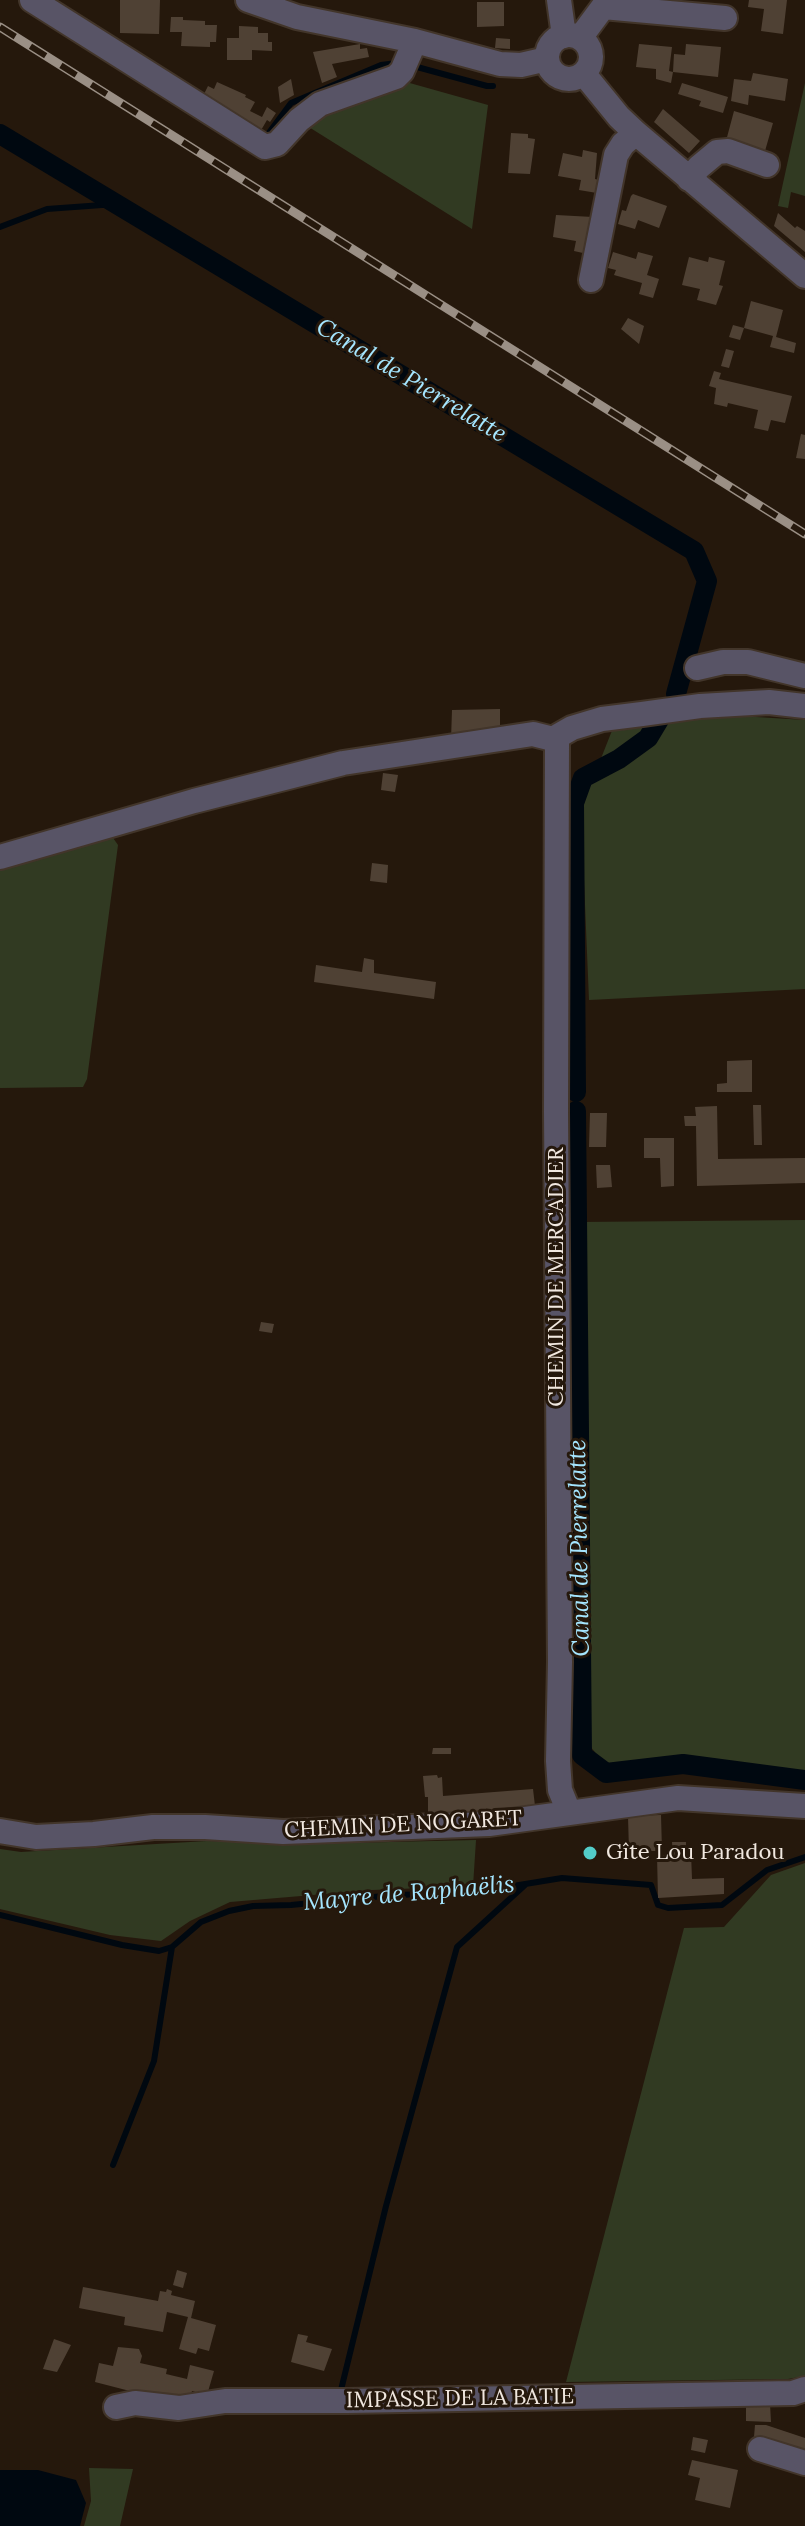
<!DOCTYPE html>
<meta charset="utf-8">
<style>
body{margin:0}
canvas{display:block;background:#25180c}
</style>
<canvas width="805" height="2526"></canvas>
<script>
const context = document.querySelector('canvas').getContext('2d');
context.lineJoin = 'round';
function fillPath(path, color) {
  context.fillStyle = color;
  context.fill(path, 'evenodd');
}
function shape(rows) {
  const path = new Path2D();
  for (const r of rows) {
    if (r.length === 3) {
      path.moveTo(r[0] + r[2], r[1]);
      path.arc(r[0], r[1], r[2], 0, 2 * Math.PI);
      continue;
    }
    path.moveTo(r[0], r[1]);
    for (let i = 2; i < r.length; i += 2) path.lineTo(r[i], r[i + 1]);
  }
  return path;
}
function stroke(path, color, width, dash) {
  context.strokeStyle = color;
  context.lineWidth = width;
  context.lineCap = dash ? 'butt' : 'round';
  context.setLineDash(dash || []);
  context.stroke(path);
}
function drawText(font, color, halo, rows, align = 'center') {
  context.font = font + ' Lora,serif';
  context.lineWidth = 6;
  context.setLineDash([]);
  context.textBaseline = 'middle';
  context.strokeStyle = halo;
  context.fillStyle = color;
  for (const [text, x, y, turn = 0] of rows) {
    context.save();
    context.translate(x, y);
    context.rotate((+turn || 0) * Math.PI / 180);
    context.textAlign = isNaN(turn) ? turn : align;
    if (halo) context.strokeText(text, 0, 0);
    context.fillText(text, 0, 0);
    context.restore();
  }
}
fillPath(shape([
 [399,80,488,105,472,229,304,124],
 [805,83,805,196,791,192,788,208,778,206],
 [724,715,805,720,805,989,589,1000,581,809,615,723],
 [111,835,118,845,87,1079,83,1087,0,1088,0,867],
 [805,1220,805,1772,682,1755,607,1767,590,1746,582,1222],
 [476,1840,473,1886,372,1890,230,1902,190,1921,161,1941,110,1935,0,1909,0,1849,21,1852,207,1841,304,1844],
 [805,1863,805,2376,788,2379,566,2382,684,1928,724,1927,771,1875],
 [89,2468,133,2469,120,2526,84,2526,91,2501]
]), '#313a22');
fillPath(shape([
 [0,2470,38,2470,76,2480,86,2503,80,2526,0,2526]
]), '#000810');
stroke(shape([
 [417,67,487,86,493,86],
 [268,134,291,103,381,65,397,63],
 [0,227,47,209,116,204],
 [0,1915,122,1945,159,1951,172,1947,201,1922,229,1911,253,1906,291,1905,394,1895,470,1893,562,1878,651,1885,658,1905,668,1908,722,1905,767,1870,805,1857],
 [113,2165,154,2061,172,1947],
 [340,2394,386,2206,457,1947,525,1885]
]), '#000810', 6);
stroke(shape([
 [0,134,694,551,707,581,676,694],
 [576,1092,574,803,583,778,619,759,648,738,660,718],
 [576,1111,582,1755,606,1773,683,1764,805,1780]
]), '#000810', 20);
fillPath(shape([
 [120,0,160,0,159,34,120,33],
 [749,0,787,0,783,34,761,31,764,9,748,7],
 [477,2,504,2,504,26,477,27],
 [171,17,183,17,183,20,205,21,205,25,217,25,216,42,210,42,210,47,181,46,182,32,170,32],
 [239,26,258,27,258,33,268,33,268,42,272,42,272,51,252,50,252,60,227,60,227,38,239,38],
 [496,38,510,39,510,49,495,48],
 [360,44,360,49,367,48,369,57,332,64,337,77,322,83,313,52],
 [639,44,672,47,669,71,673,72,671,83,656,79,656,69,636,67],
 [686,44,721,47,718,77,673,72,674,54,685,55],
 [753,73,788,79,785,101,749,95,748,105,731,101,734,79,751,81],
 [291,79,294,95,280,103,278,87],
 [217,82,246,95,245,97,255,102,250,111,262,117,267,107,276,113,270,122,267,120,260,132,203,96,208,86,214,89],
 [682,83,728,97,723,113,699,106,701,101,678,94],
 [663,109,700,141,689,153,654,122],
 [734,111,773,123,765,151,726,141],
 [511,133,528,134,528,138,535,139,530,174,508,173],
 [583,150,597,153,595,179,599,180,597,193,579,190,581,180,558,176,563,153,582,157],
 [633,194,667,206,659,228,638,220,635,229,618,224,622,210,626,211,631,196],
 [778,213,795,228,797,226,805,231,805,252,774,226],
 [556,215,593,217,592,255,574,251,576,241,553,237],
 [613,252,636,259,638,252,653,256,647,275,659,279,653,298,639,294,642,283,614,275,616,270,608,268],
 [689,257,708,262,709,257,725,261,719,285,723,286,716,305,697,300,700,289,682,285],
 [751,301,783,310,776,337,796,343,794,353,770,347,773,336,744,328,740,340,729,337,733,325,744,328],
 [628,318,644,326,639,344,621,329],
 [726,349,734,351,729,368,721,366],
 [714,371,721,373,719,379,792,396,785,423,771,420,768,431,754,428,758,410,728,403,727,407,714,404,716,388,709,386],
 [801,434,805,435,805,459,796,458],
 [500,709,500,732,451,740,452,710],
 [383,773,398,775,395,792,381,790],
 [372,863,388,865,387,883,370,881],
 [364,958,374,960,374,973,436,982,434,999,314,982,316,965,362,972],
 [752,1060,752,1092,717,1092,717,1084,727,1083,727,1061],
 [753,1105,761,1105,762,1145,754,1145],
 [717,1106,718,1159,805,1158,805,1183,697,1186,696,1126,685,1126,684,1116,696,1116,695,1107],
 [590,1113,607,1113,606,1147,589,1147],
 [644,1138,674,1138,674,1186,661,1187,660,1158,644,1158],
 [596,1165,610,1165,612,1187,597,1188],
 [261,1322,274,1324,272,1333,259,1331],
 [433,1748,451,1748,451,1754,432,1754],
 [437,1775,438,1778,442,1777,443,1796,533,1789,535,1806,428,1815,428,1797,425,1797,423,1776],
 [661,1815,662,1851,629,1851,628,1816],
 [672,1842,686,1842,686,1853,691,1853,692,1879,724,1878,724,1894,658,1898,657,1855,673,1855],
 [177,2270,187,2273,183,2288,173,2285],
 [83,2287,158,2301,160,2291,166,2292,167,2289,172,2291,171,2295,195,2301,191,2318,216,2325,209,2351,198,2348,196,2354,179,2349,188,2317,167,2312,163,2332,124,2325,125,2317,79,2308],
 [298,2334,308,2336,306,2342,332,2349,324,2371,291,2362],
 [54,2339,71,2345,57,2372,43,2369],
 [118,2347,139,2349,142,2356,140,2363,167,2369,166,2374,187,2379,190,2365,214,2371,207,2395,192,2391,188,2406,95,2382,99,2363,113,2366],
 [770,2404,771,2422,746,2421,746,2407],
 [755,2425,766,2425,805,2438,805,2454,754,2437],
 [693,2437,708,2440,705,2453,691,2450],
 [692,2460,738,2470,730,2508,695,2500,700,2478,688,2475]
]), '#4f4134');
const minor = shape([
 [32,0,265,147,277,144,299,120,320,104,396,77,402,71,415,41],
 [248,0,297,17,415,41,500,64,521,65,547,59],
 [559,0,564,36],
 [569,57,22],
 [580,38,603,7,725,18],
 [584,74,619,117,636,133,805,276],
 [689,179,699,167,717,152,728,151,767,165],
 [591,280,616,155,623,144,636,133],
 [697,668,723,662,748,662,805,676],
 [0,857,194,801,343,763,533,734,557,740],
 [569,1812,560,1790,558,1761,560,1662,556,1111,557,740,558,736,572,728,602,719,642,714,700,706,769,702,805,706],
 [0,1831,36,1837,94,1834,153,1827,205,1827,283,1832,489,1824,678,1798,805,1806],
 [116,2407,135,2403,179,2408,225,2401,347,2401,793,2393,805,2389],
 [760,2449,805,2463]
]);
stroke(minor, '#42352a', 28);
stroke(minor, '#585466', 24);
const rail = shape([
 [0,27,805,534]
]);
stroke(rail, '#9a8f85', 9);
stroke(rail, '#25180c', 6, [18]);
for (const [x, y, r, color] of [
 [590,1853,8,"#53cdc9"]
]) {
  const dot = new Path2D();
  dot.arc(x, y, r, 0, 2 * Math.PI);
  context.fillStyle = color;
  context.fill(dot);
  stroke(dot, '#25180c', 3);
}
drawText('22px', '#f1e8e0', '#25180c', [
 ["CHEMIN DE MERCADIER",557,1277,-90],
 ["CHEMIN DE NOGARET",403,1825,-3],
 ["IMPASSE DE LA BATIE",460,2399,-1]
]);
drawText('22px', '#f1e8e0', '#25180c', [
 ["Gîte Lou Paradou",606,1853]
], 'left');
drawText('italic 24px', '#a5e6ff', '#25180c', [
 ["Canal de Pierrelatte",411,381,31],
 ["Canal de Pierrelatte",580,1548,-91],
 ["Mayre de Raphaëlis",409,1894,-5]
]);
</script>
